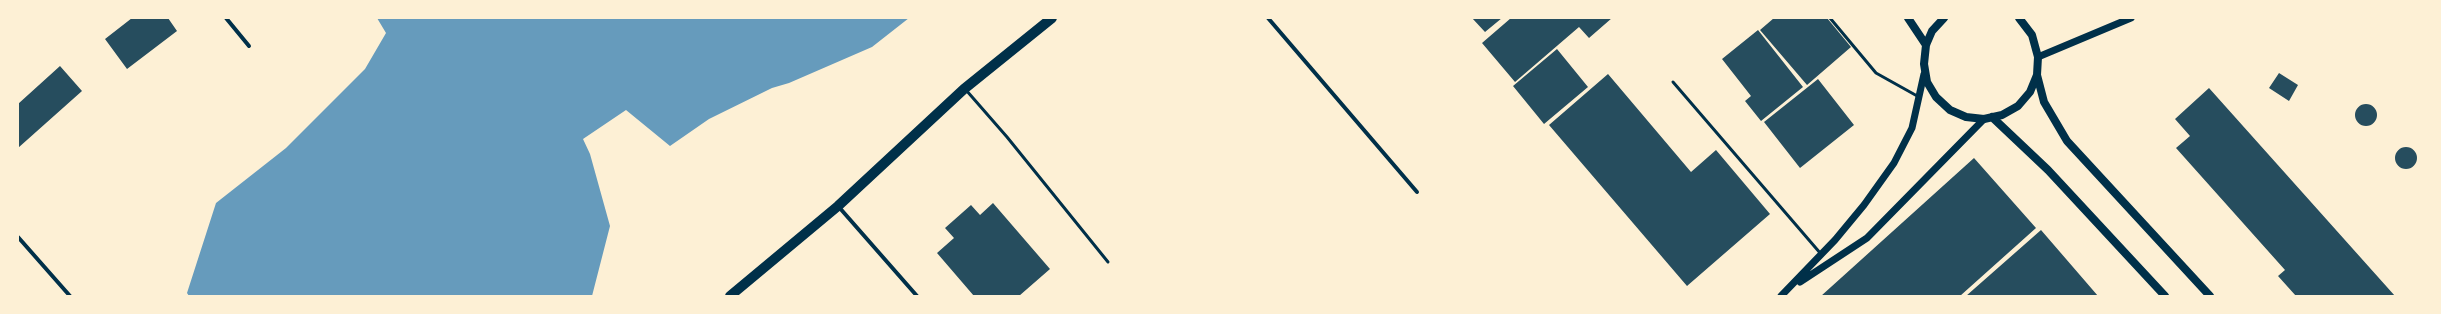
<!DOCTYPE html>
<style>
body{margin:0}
#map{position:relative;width:2441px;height:314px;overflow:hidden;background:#fdf0d5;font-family:Jost,sans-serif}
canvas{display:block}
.frame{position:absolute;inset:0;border:19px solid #fdf0d5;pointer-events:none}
</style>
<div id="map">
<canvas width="2441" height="314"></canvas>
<div class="frame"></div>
</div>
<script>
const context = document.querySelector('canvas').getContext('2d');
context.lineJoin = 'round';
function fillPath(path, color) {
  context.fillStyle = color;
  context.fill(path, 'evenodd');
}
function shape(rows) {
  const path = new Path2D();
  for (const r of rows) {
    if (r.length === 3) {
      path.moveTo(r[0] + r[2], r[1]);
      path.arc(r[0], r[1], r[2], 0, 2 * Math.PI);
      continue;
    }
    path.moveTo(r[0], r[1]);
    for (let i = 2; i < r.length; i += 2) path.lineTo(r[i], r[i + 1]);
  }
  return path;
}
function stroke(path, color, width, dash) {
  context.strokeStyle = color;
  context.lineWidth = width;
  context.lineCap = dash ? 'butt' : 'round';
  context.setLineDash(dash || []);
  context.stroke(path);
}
fillPath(shape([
 [377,18,909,18,872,47,789,83,772,88,709,119,670,146,626,110,583,139,590,154,610,226,592,296,189,296,187,293,216,203,286,148,365,69,386,33]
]), '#669bbc');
fillPath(shape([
 [132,18,168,18,177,31,127,69,105,39],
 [1472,18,1502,18,1485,32],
 [1511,18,1612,18,1589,38,1579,27,1515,82,1482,43],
 [1774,18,1827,18,1851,47,1807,85,1760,30],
 [1758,30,1803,87,1761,121,1745,101,1751,96,1722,59],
 [1557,49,1588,87,1544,124,1513,86],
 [60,66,82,91,18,148,18,104],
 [2279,73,2298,85,2289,101,2269,88],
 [1608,74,1691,172,1716,150,1770,214,1687,286,1549,125],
 [1818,79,1854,125,1800,168,1764,122],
 [2209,88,2395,296,2296,296,2278,276,2285,270,2176,148,2190,136,2175,119],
 [2366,115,11],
 [2406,158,11],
 [1974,158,2036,228,1960,296,1821,296],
 [993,203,1050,269,1019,296,974,296,937,253,954,238,945,228,971,205,980,215],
 [2041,230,2098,296,1966,296]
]), '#264d5e');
stroke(shape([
 [1830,18,1876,73,1919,97],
 [1673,82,1821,254],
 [966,90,1007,137,1108,262]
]), '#003049', 3);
stroke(shape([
 [226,18,249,46],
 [1268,18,1417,192],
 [838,206,917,296],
 [18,237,70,296]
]), '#003049', 4);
stroke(shape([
 [2038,57,2131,18],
 [1800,282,1867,238,1984,119],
 [1781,296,1835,240,1864,205,1894,163,1912,128,1924,74]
]), '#003049', 7);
stroke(shape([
 [1908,18,1926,45],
 [1944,18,1932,31,1926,45,1924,64,1927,82,1936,97,1950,110,1966,117,1984,119,2002,115,2018,106,2030,92,2037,75,2038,57,2032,35,2019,18],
 [2037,75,2044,102,2067,141,2210,296],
 [1992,117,2048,170,2165,296]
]), '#003049', 8);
stroke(shape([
 [730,296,838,206,964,89,1052,18]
]), '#003049', 10);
</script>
